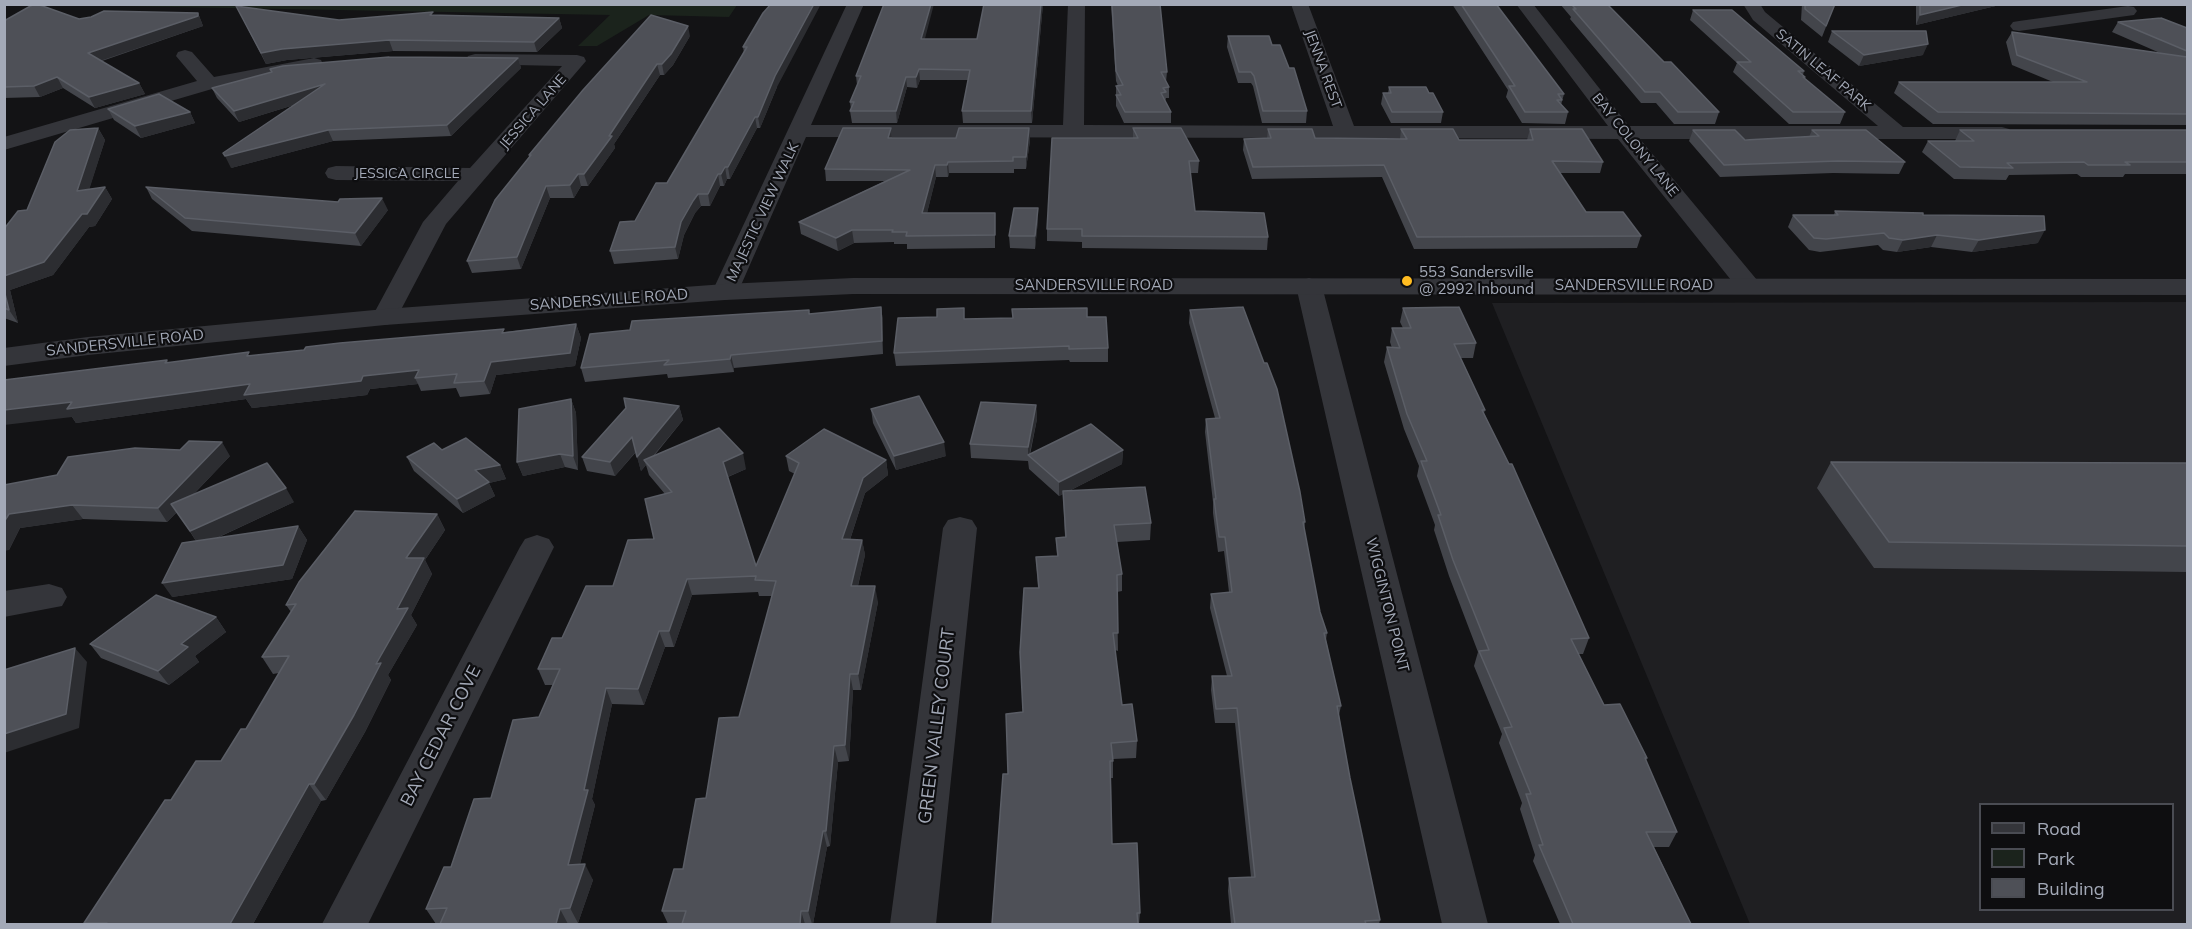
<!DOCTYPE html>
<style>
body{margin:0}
#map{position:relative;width:2192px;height:929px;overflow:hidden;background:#131315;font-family:Mulish,sans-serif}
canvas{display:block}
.frame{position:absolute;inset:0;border:6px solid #a3a9b7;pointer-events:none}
.legend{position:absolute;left:1979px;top:803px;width:195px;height:108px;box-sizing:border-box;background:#0e0e10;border:2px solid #4a4c53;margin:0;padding:8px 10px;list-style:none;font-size:18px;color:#a3a9b7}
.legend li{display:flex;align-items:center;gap:12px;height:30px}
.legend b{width:30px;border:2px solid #4a4c53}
</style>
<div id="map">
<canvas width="2192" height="929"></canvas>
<div class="frame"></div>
<ul class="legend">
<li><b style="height:8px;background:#34353a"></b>Road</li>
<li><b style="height:16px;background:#1b231c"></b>Park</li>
<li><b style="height:16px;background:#4e5057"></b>Building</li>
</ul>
</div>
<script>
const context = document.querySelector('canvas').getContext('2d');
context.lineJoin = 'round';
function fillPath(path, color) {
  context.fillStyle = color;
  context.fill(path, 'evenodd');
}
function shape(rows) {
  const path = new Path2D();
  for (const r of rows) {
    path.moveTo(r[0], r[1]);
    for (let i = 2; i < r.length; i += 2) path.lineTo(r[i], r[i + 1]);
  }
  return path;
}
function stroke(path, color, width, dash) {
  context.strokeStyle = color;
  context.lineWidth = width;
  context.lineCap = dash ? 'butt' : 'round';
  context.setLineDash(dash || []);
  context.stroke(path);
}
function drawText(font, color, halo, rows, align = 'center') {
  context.font = font + ' Mulish,sans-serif';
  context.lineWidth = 4.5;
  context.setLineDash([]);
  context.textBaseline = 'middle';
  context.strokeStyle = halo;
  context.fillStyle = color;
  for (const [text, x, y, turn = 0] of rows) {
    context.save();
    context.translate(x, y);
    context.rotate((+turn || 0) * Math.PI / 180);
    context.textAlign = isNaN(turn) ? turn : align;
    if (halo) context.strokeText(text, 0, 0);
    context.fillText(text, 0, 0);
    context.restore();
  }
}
fillPath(shape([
 [2187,302,2187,924,1750,924,1492,303],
 [1980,804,2172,804,2172,910,1980,910]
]), '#1f1f22');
fillPath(shape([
 [65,5,737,5,729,17,649,15,597,46,578,46,610,15]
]), '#1b231c');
fillPath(shape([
 [847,4,864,4,811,125,1063,125,1068,4,1085,4,1084,125,1333,126,1291,4,1308,4,1354,126,1608,126,1516,4,1533,4,1629,126,1878,126,1753,20,1743,4,1760,4,1765,12,1903,127,2002,127,2009,129,2013,133,2009,137,2002,139,1640,139,1757,280,1761,285,1757,290,1748,293,1739,290,1618,139,1355,138,1347,140,1339,138,806,137,738,292,734,298,725,300,716,298,712,292,847,4],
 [2128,6,2134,7,2137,11,2134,15,2019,31,2013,30,2010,26,2013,22,2019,21,2128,6],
 [185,50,192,52,214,77,314,58,321,60,323,64,321,68,314,70,212,89,4,150,4,137,197,81,176,56,178,52,185,50],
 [475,54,577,55,584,57,586,61,446,224,394,323,385,325,376,323,372,317,423,222,458,181,336,180,328,178,325,173,328,168,336,166,470,168,562,66,468,64,466,60,468,56,475,54],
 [1309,278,1318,281,1322,286,1488,924,1442,924,1296,286,1300,281,1309,278],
 [960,517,972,520,977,528,936,924,890,924,943,528,948,520,960,517],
 [537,535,549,539,554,547,368,924,322,924,520,547,525,539,537,535],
 [49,584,62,588,67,597,62,606,4,617,4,591,49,584]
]), '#34353a');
fillPath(shape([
 [853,278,2188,279,2188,295,853,294,725,300,385,325,88,355,4,366,4,348,88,337,385,309,725,284,853,278]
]), '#34353a');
fillPath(shape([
 [984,4,1043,4,1032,123,963,123,962,111,968,80,920,80,917,88,907,87,897,123,852,123,850,111,851,109,850,102,857,85,856,76,925,39,977,39],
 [1111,4,1160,4,1167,72,1166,82,1169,87,1169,98,1166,98,1165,102,1171,112,1171,123,1124,123,1116,106,1116,86,1118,86,1116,81],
 [1452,4,1496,4,1564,94,1561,105,1568,112,1565,124,1522,123,1506,97,1508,90],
 [1560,4,1607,4,1664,62,1719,112,1715,124,1674,124,1656,103,1641,103,1570,19,1571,17],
 [1802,4,1835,4,1822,37,1801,20],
 [1916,4,2004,4,1916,25],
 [236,6,339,20,434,15,559,18,562,28,537,52,393,51,287,60,266,64],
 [1693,10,1804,71,1803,75,1805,77,1805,79,1845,112,1840,124,1789,124,1733,72,1737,63,1690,20],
 [198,13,203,26,102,61,139,83,145,94,95,108,63,88,40,97,4,98,4,21,79,19],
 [763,13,777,87,760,128,757,128,730,179,727,179,724,186,720,186,710,206,701,206,695,213,684,235,678,259,614,264,610,251,635,221,667,183,744,53,743,47],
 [2118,22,2187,28,2187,125,1933,124,1894,93,1899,82,2053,82,2012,65,2006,42,2012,32,2160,53,2112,32],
 [1832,31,1923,55,1859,66,1828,42],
 [690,36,673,65,664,75,660,75,614,144,615,148,588,186,581,186,574,198,550,198,521,269,472,273,467,261,529,157,529,155],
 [1228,36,1272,45,1289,68,1307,111,1306,123,1262,123,1253,86,1251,83,1238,83,1227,47],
 [518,58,521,68,451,136,333,141,231,168,294,105,239,122,217,98,212,88],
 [1389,87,1429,93,1443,112,1441,123,1391,123,1381,104,1383,93,1388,93],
 [108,109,190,112,195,123,141,138,114,120],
 [98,128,105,140,89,189,105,187,112,199,95,226,89,227,53,275,10,290,18,323,4,318,4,229,27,210],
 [891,128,892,138,956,138,1029,128,1030,140,1026,169,1014,169,1014,173,949,173,948,177,936,177,927,213,995,226,995,248,907,249,907,244,894,244,894,242,854,243,838,251,801,234,799,222,885,181,826,181,825,169],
 [1133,128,1199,161,1198,173,1190,173,1195,211,1268,237,1267,250,1082,248,1082,242,1047,241,1047,229,1133,138],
 [1268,129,1315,138,1400,139,1401,129,1459,140,1527,140,1530,129,1603,162,1600,173,1560,173,1586,212,1641,236,1637,248,1414,249,1382,177,1252,179,1243,150,1244,139,1267,138],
 [1693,130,1745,140,1809,137,1812,130,1905,162,1899,174,1833,173,1720,177,1689,141],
 [1960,130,2187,130,2187,174,2125,174,2123,177,2081,177,2077,174,2009,175,2006,180,1954,179,1922,152,1928,141,1955,141],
 [146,187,388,210,361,246,192,231,152,199],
 [1835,211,1923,215,2038,243,1972,252,1931,247,1897,252,1883,250,1878,245,1820,252,1809,250,1788,227,1793,215,1834,215],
 [1038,220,1035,249,1010,248,1009,236],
 [881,307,883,321,883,354,734,368,734,372,668,378,667,374,585,382,581,368,810,314],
 [1403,308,1476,343,1473,358,1461,358,1485,410,1484,413,1589,638,1583,654,1578,654,1604,705,1647,758,1646,761,1677,832,1669,847,1654,847,1691,924,1560,924,1533,861,1535,855,1520,809,1522,803,1499,743,1502,734,1474,666,1478,652,1449,576,1434,530,1435,525,1417,476,1419,466,1404,429,1384,362,1387,347,1392,348,1390,342,1392,328,1403,328,1400,322],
 [1190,310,1305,522,1304,530,1320,612,1327,633,1326,640,1341,706,1339,715,1350,778,1380,920,1379,924,1231,924,1228,891,1229,878,1251,877,1235,723,1215,723,1211,690,1212,676,1227,676,1210,608,1211,594,1229,592,1224,551,1218,552,1213,513,1213,502,1205,432,1206,419,1215,418,1189,323],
 [1087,317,1108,348,1108,362,1070,362,1069,360,896,366,894,353,965,319],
 [576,324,581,338,575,366,496,375,490,394,460,397,456,388,421,391,418,384,370,389,367,395,252,408,246,399,76,423,72,417,167,360,168,363,251,356,505,332],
 [571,399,576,413,578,470,565,467,523,476,517,462],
 [1036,405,1037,419,1030,455,1123,450,1122,464,1071,490,1151,523,1150,540,1117,542,1122,574,1122,591,1117,592,1118,651,1115,650,1122,705,1137,741,1136,758,1113,759,1113,778,1111,778,1112,844,1140,913,1139,924,992,924,1008,774,1023,712,1038,588,1036,557,1057,556,1056,538,1065,537,1063,494,1059,496,1029,469,1028,461,971,458,970,444],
 [679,406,683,420,654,456,746,469,728,477,756,566,795,474,789,471,786,456,886,460,888,475,865,493,850,540,862,540,865,555,858,586,878,602,861,690,853,690,849,761,838,762,830,846,827,847,813,924,668,924,662,911,683,869,706,798,739,717,772,596,759,596,758,592,692,595,674,647,665,647,644,705,612,704,592,799,595,805,580,864,593,880,578,923,436,924,426,909,539,717,553,685,545,685,538,669,562,638,613,586,654,539,665,494,649,475,646,465,641,471,636,452,615,476,587,471,582,457],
 [871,409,946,456,896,470,873,423],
 [442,450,500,465,506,479,489,483,495,496,463,513,414,471,407,457],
 [230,456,193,495,294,502,217,538,298,526,307,540,292,579,172,597,196,541,177,512,167,522,83,519,20,528,9,550,4,485],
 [1831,462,2187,463,2187,572,1874,568,1817,488],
 [437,514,445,530,425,560,432,574,411,615,417,625,388,675,391,680,365,732,326,800,321,801,253,924,85,924,84,923,171,800,221,761,246,729,279,673,273,674,262,657,291,612,286,605],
 [216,617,226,632,195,656,199,662,169,685,101,658,90,644]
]), '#43454b');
fillPath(shape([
 [814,4,821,4,777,87,760,128,758,117,775,76],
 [931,4,934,4,922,50,921,39],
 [1041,4,1043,4,1032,123,1031,111],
 [1966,4,2004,4,1916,25,1920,15],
 [198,13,203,26,94,63,88,53],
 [559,18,562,28,537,52,534,42],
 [688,26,690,36,673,65,664,75,662,64],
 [389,40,393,51,287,60,266,64,261,53,282,49],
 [1928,44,1923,55,1859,66,1864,55],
 [518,58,521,68,451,136,447,125],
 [657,64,660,75,614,144,615,148,588,186,584,174,609,136],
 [919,69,920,80,917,88,916,77],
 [57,77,63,88,40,97,34,86],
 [906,77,907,87,897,123,896,111],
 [139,83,145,94,95,108,89,97],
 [325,84,329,94,239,122,234,111],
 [190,112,195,123,141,138,135,126],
 [755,117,757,128,730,179,728,167],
 [98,128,105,140,85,203,77,191],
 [891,128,892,139,888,138],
 [1029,128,1030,140,1026,169,1026,157],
 [328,130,333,141,231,168,225,156],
 [948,162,949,173,948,177,947,165],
 [935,165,936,177,924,225,922,213],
 [725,167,727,179,724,186,721,174],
 [578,174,581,186,574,198,570,185],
 [718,174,720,186,710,206,708,194],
 [546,186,550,198,521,269,517,257],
 [105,187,112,199,95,226,89,227,53,275,10,290,18,323,9,310,4,290,4,276,82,214],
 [698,194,701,206,695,213,684,235,678,259,675,247,681,222,693,201],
 [382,198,388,210,361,246,355,233],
 [1038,208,1038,220,1035,249,1035,236],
 [852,230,854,243,838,251,836,238],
 [2045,230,2038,243,1972,252,1979,240],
 [1937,235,1931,247,1897,252,1903,240],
 [881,307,883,321,883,354,882,341],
 [576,324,581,338,575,366,496,375,490,394,484,381,491,362],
 [731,355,734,368,734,372,730,359],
 [419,370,415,378,418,384,370,389,367,395,252,408,246,399,76,423,72,417,4,425,4,410,72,402,250,384,363,376],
 [571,399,576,413,578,470,573,456],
 [1036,405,1037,419,1029,456,1028,455,1028,461,1028,447],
 [679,406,683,420,647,463,644,460,646,465,641,471,637,457],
 [632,437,637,450,615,476,610,462],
 [222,442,230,456,167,522,158,508],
 [944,442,946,456,896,470,894,456],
 [1123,450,1122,464,1059,496,1059,482],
 [743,453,746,469,727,477,723,462],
 [560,454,565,467,523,476,517,462],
 [886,460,888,475,865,493,845,555,842,539,863,478],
 [500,465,506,479,489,483,495,496,463,513,457,499,475,470],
 [286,488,294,502,199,546,190,531],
 [72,505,83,519,20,528,9,550,4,551,4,522,9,514],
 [437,514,445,530,425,560,432,574,411,615,417,625,388,675,391,680,365,732,326,800,314,784,376,664,406,558],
 [298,526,307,540,292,579,172,597,162,583],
 [862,540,865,555,854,602,851,586],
 [687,579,692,595,674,647,669,631],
 [875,586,878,602,861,690,858,674],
 [216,617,226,632,195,656,199,662,169,685,158,671,181,644],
 [659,631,665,647,644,705,638,689],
 [75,648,87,662,79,728,4,753,4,734],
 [850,674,853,690,849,761,845,745],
 [606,688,612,704,592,799,595,805,576,880,568,865],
 [834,746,838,762,830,846,826,831],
 [309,784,321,801,253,924,230,924],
 [823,831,827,847,813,924,812,924,808,911],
 [585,864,593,880,578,923,570,908],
 [560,909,568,924,556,924],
 [801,911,805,924,800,924]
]), '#2c2d31');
const building = shape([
 [34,4,37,4,79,19,91,17,104,11,198,13,198,16,88,53,139,83,89,97,57,77,34,86,4,87,4,21,34,4],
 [771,4,814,4,775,76,758,117,755,117,728,167,725,167,721,174,718,174,708,194,698,194,693,201,681,222,675,247,610,251,620,222,635,221,656,183,667,183,747,47,743,47,763,13,771,4],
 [884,4,931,4,921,39,977,39,984,4,1041,4,1031,111,962,111,970,70,919,69,916,77,906,77,896,111,850,111,854,102,850,102,861,76,856,76,884,4],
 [1112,4,1160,4,1167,72,1161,72,1169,87,1163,88,1166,92,1161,93,1171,112,1125,112,1116,95,1121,95,1116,86,1123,85,1116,71,1112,4],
 [1461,4,1496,4,1564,94,1558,94,1562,100,1557,100,1568,112,1525,112,1509,86,1515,86,1461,4],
 [1571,4,1607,4,1664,62,1671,62,1719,112,1678,112,1660,92,1645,92,1573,9,1576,9,1571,4],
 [1805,4,1835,4,1826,26,1805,9,1805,4],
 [1920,4,1966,4,1920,15,1920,4],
 [236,6,339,20,433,12,430,15,559,18,534,42,389,40,282,49,261,53,236,6],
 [1693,10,1732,10,1804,71,1798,71,1805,77,1803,77,1845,112,1793,112,1737,62,1751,62,1693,10],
 [651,15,688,26,671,54,662,64,657,64,609,136,612,136,584,174,578,174,570,185,546,186,517,257,467,261,495,200,531,155,529,155,583,90,651,15],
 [2161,18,2187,28,2187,51,2118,22,2161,18],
 [1832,31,1926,31,1928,44,1864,55,1832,31],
 [2012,32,2187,57,2187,114,1938,112,1899,82,2087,82,2017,55,2012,32],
 [1228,36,1269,36,1272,45,1280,45,1289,68,1294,68,1307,111,1263,111,1254,76,1251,72,1239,72,1228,36],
 [389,57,518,58,447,125,328,130,225,156,223,153,325,84,234,111,212,88,272,72,270,69,283,66,389,57],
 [1389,87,1426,87,1429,93,1433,93,1443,112,1392,112,1383,93,1391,93,1389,87],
 [159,94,190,112,135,126,108,109,159,94],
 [98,128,77,191,105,187,87,214,82,214,44,262,4,276,4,229,18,211,27,210,55,142,70,130,98,128],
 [843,128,891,128,888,138,956,138,959,128,1029,128,1026,157,1013,157,1013,161,948,162,947,165,935,165,922,213,995,213,995,235,906,236,907,232,892,232,893,230,852,230,836,238,799,222,910,170,825,169,843,128],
 [1133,128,1181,128,1199,161,1189,161,1195,211,1264,213,1268,237,1082,236,1082,229,1047,229,1052,138,1138,138,1133,128],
 [1268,129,1312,129,1315,138,1407,139,1401,129,1453,129,1459,140,1533,140,1530,129,1582,129,1603,162,1552,161,1586,212,1623,212,1641,236,1417,237,1384,165,1253,167,1244,139,1271,138,1268,129],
 [1693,130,1735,130,1745,140,1819,136,1812,130,1866,130,1905,162,1838,161,1724,165,1693,130],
 [1960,130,2187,130,2187,162,2125,162,2130,165,2088,165,2084,162,2007,163,2013,168,1960,167,1928,141,1974,141,1960,130],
 [146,187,338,202,340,199,382,198,355,233,185,218,146,187],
 [1014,208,1038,208,1035,236,1009,236,1014,208],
 [1835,211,1923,213,1923,215,2044,216,2045,230,1979,240,1937,235,1903,240,1889,238,1884,233,1826,239,1814,238,1793,215,1838,215,1835,211],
 [4,290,9,310,4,308,4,290],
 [881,307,882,341,731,355,730,359,664,365,669,360,581,368,590,334,630,330,632,321,809,310,809,314,881,307],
 [1243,307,1264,363,1267,363,1277,389,1300,492,1305,522,1303,522,1320,612,1327,633,1324,633,1341,706,1337,706,1350,778,1380,920,1365,921,1366,924,1235,924,1229,878,1255,877,1237,708,1216,709,1212,676,1232,676,1211,594,1232,592,1225,537,1219,537,1214,499,1216,499,1206,419,1220,418,1190,310,1243,307],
 [1459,307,1476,343,1454,344,1485,410,1482,410,1509,464,1512,464,1589,638,1571,639,1604,705,1620,704,1647,758,1645,758,1677,832,1646,832,1691,924,1573,924,1539,845,1543,845,1526,794,1531,794,1504,728,1512,727,1479,651,1489,650,1453,560,1438,515,1441,515,1421,461,1427,461,1407,414,1387,347,1400,348,1392,328,1411,328,1403,308,1459,307],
 [964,308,964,319,1013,318,1012,309,1087,308,1087,317,1106,317,1108,348,1069,349,1069,346,894,353,898,318,937,317,937,309,964,308],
 [576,324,570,353,491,362,484,381,454,383,457,374,415,378,419,370,363,376,361,381,244,395,250,384,67,409,72,402,4,410,4,380,167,360,165,363,249,352,247,356,304,350,306,347,340,343,504,329,502,333,576,324],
 [919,396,944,442,894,456,871,409,919,396],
 [624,398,679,406,637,457,632,437,610,462,582,457,626,408,624,398],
 [571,399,573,456,560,454,517,462,519,409,571,399],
 [981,402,1036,405,1028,447,970,444,981,402],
 [1091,424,1123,450,1059,482,1028,455,1091,424],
 [719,428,743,453,723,462,756,566,799,463,786,456,824,429,886,460,863,478,842,539,862,540,851,586,875,586,858,674,850,674,845,745,834,746,826,831,823,831,808,911,801,911,800,924,682,924,686,911,662,911,674,869,683,869,696,799,706,798,719,718,739,717,776,581,755,580,756,576,687,579,669,631,659,631,638,689,606,688,584,790,588,790,568,865,585,864,570,908,560,909,556,924,440,924,447,908,426,909,444,867,451,867,474,799,491,798,513,720,539,717,560,669,538,669,552,638,562,638,586,586,613,586,628,540,654,539,645,499,672,492,644,460,719,428],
 [466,438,500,465,475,470,489,482,457,499,407,457,434,443,442,450,466,438],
 [189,441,222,442,158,508,72,505,9,514,4,522,4,485,57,475,68,457,135,448,180,450,189,441],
 [1831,462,2187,463,2187,546,1889,542,1831,462],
 [267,463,286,488,190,531,171,504,267,463],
 [1145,487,1151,523,1114,525,1122,574,1117,575,1118,633,1113,633,1122,705,1132,704,1137,741,1111,743,1113,761,1110,761,1112,844,1137,843,1140,913,1137,913,1138,924,992,924,1003,774,1008,774,1006,714,1023,712,1020,652,1024,588,1039,588,1036,557,1058,556,1056,538,1066,537,1063,491,1145,487],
 [355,511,437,514,406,558,424,558,397,609,408,608,376,664,381,663,354,715,314,784,309,784,230,924,105,924,107,923,84,923,165,800,171,800,196,761,221,761,241,729,246,729,289,656,262,657,296,604,286,605,299,582,355,511],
 [298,526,283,565,162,583,182,543,298,526],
 [156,595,216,617,181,644,188,647,158,671,90,644,156,595],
 [75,648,66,714,4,734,4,670,75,648]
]);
fillPath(building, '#4e5057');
stroke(building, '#5b5e66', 1.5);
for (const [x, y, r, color] of [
 [1407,281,6,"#ffbc21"]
]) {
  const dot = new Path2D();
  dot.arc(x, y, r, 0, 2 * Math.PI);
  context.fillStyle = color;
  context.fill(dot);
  stroke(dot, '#0e0e10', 2);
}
drawText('14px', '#a3a9b7', '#0e0e10', [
 ["JENNA REST",1323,69,70],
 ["SATIN LEAF PARK",1823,70,40],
 ["JESSICA LANE",533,112,-49],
 ["BAY COLONY LANE",1635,145,51],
 ["JESSICA CIRCLE",407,174],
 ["MAJESTIC VIEW WALK",763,212,-65]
]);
drawText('15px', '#a3a9b7', '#0e0e10', [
 ["553 Sandersville",1419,272],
 ["@ 2992 Inbound",1419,289]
], 'left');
drawText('15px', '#a3a9b7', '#0e0e10', [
 ["SANDERSVILLE ROAD",1094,285],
 ["SANDERSVILLE ROAD",1634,285],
 ["SANDERSVILLE ROAD",609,300,-4],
 ["SANDERSVILLE ROAD",125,343,-6],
 ["WIGGINTON POINT",1387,605,76]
]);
drawText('18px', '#a3a9b7', '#0e0e10', [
 ["GREEN VALLEY COURT",937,726,-83],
 ["BAY CEDAR COVE",441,736,-63]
]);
</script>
